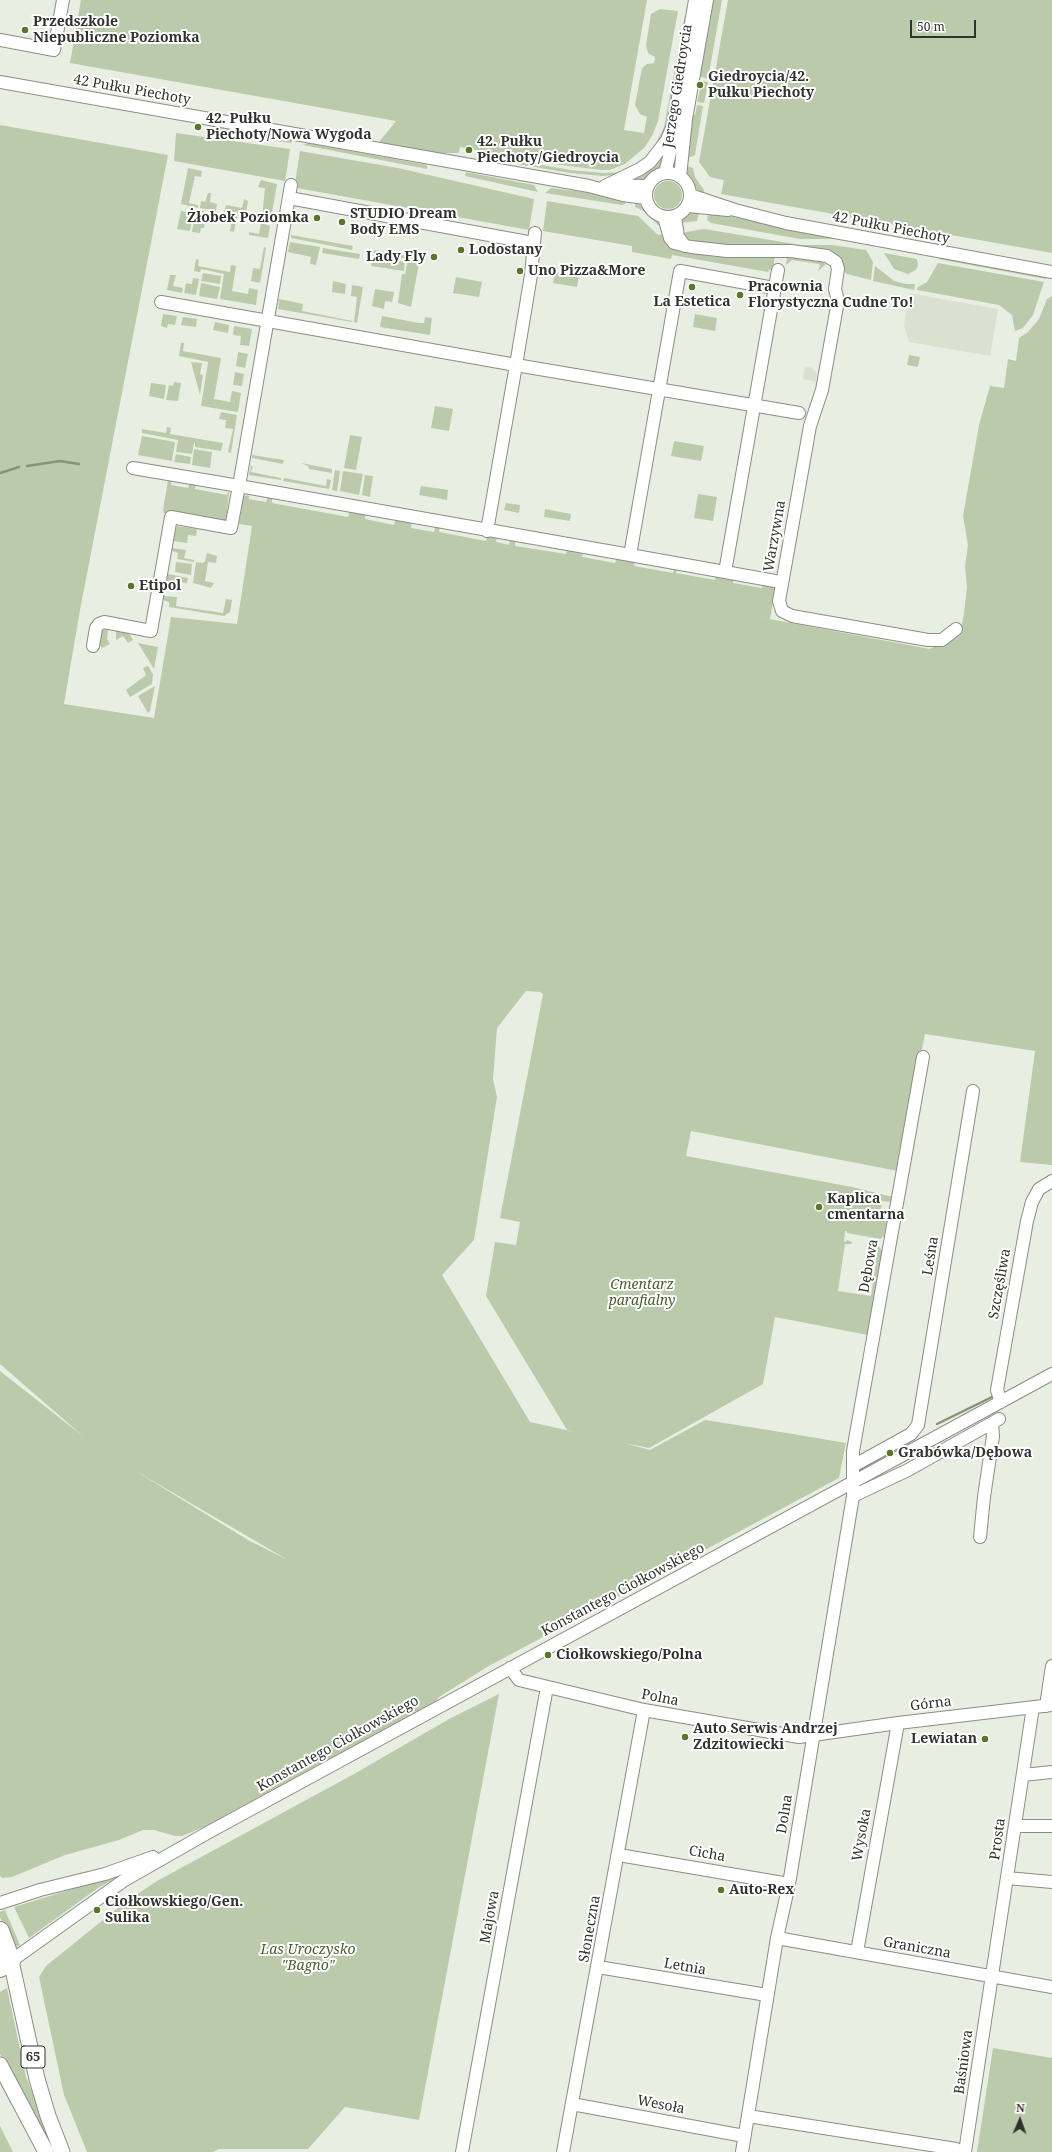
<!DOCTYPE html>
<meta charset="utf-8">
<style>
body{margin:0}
#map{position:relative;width:1052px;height:2152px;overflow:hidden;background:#e9eee3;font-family:"Noto Serif",serif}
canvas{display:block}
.north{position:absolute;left:1000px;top:2100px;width:40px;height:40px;-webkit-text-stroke:3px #fff;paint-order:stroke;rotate:2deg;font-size:11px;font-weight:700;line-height:16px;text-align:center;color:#30322e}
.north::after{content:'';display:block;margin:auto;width:14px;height:18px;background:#30322e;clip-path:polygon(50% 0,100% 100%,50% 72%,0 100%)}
.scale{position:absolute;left:910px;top:20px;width:66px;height:18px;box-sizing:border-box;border:2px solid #30322e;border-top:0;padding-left:5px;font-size:12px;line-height:14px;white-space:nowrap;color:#30322e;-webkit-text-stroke:3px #fff;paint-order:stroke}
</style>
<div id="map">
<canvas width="1052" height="2152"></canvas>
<div class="north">N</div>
<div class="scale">50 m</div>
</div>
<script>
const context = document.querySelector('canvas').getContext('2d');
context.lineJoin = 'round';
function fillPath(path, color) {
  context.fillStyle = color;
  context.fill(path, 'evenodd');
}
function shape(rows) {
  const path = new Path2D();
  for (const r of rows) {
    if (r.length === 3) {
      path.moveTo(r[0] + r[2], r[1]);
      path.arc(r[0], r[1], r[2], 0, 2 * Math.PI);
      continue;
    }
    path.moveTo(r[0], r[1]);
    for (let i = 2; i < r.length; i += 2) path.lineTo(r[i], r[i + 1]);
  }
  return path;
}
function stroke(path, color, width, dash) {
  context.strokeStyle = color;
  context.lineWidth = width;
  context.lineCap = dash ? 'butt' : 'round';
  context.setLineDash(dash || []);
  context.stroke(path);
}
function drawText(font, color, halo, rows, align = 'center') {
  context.font = font + ' "Noto Serif",serif';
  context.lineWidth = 4;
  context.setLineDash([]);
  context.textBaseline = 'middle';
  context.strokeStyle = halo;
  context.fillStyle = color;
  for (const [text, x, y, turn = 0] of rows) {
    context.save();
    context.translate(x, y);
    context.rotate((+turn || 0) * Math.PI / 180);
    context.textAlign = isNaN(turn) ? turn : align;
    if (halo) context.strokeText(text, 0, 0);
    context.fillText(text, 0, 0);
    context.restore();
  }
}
fillPath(shape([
 [909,293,998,309,990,356,909,342,904,326],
 [805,366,812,368,817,373,816,382,803,379]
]), '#dae1d1');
fillPath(shape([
 [81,0,647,0,624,130,644,133,647,117,640,114,635,105,642,68,647,64,654,63,655,57,648,53,646,45,651,14,660,9,678,11,658,121,653,134,645,147,625,164,610,170,601,170,537,162,460,147,459,153,435,153,379,142,396,121,70,63],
 [710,0,722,0,708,79,698,76],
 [728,0,1052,0,1052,253,721,194,724,180,710,177,699,162],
 [685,15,686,19,669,123,658,148,655,145,664,127],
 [702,81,708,82,704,103,697,102],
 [697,105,703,106,695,155,691,157,685,156,691,115,695,115],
 [0,125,168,155,80,610,64,704,154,718,171,617,237,624,252,526,239,524,243,497,246,495,249,496,249,499,266,502,268,496,272,496,272,503,348,517,350,510,366,513,365,519,394,525,396,518,412,521,411,528,434,532,436,525,440,526,439,532,486,541,488,534,497,536,496,542,509,545,510,539,515,540,515,546,566,554,567,549,583,552,582,557,615,563,617,557,635,560,634,566,673,573,674,568,677,568,676,573,715,580,716,575,734,577,733,583,762,588,763,583,776,584,770,619,748,615,930,649,953,636,962,624,964,613,967,587,965,566,968,545,963,516,979,425,988,393,990,386,1004,388,1008,359,1016,361,1019,338,1028,332,1039,319,1047,299,1052,296,1052,1165,1020,1162,1035,1051,925,1034,898,1171,691,1131,686,1156,852,1187,893,1197,892,1202,882,1201,880,1217,887,1218,884,1236,880,1239,847,1233,847,1231,845,1231,844,1241,846,1242,847,1240,852,1242,851,1244,845,1244,838,1291,871,1296,878,1249,873,1248,872,1246,879,1246,882,1251,868,1335,775,1317,763,1384,649,1448,624,1443,650,1450,705,1420,781,1432,846,1443,839,1478,487,1667,439,1697,435,1702,425,1708,204,1827,182,1836,175,1836,154,1830,143,1830,119,1840,65,1855,12,1877,2,1878,0,1876,0,1371,84,1437,0,1364],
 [526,991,540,992,543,994,500,1218,520,1222,516,1245,495,1242,486,1296,567,1430,579,1433,530,1422,442,1275,474,1240,497,1097,493,1079,497,1028],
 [134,1470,288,1560,248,1540],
 [220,127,290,140,292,141,291,143,219,133],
 [176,133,290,149,285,181,174,161],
 [308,143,427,165,427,169,303,145],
 [300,151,398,168,534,199,529,230,297,188,298,184,295,183],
 [658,158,665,162,662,168,645,179,637,180,635,175],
 [505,159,571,170,603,173,624,172,616,175,602,176,570,173,505,162],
 [684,165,693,168,695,177,704,190,704,195,692,185,686,174],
 [188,168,202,171,201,177,195,176,189,203,198,205,198,208,181,204],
 [466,172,534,185,538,192,465,176],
 [261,180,277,184,271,219,262,218,265,188,258,187],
 [668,195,14],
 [551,188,583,192,626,199,625,204,622,205,545,193],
 [208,193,211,193,210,202,217,204,216,211,200,208,201,201,205,202],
 [244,199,248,201,246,213,238,211,234,232,230,231,233,214,224,212,226,205,242,208],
 [547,201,638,216,657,234,662,235,670,247,678,251,717,257,775,256,773,270,770,269,768,272,672,255,671,259,632,252,632,246,543,231],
 [635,201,642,205,663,225,658,225,642,210,635,207],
 [196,209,204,211,203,216,206,217,204,228,201,228,200,233,192,232],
 [700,210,697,221,680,223,688,214],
 [181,211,193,213,190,231,177,229],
 [709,212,842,239,800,239,711,223,707,220],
 [261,223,270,226,268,238,249,235,249,232,259,234],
 [704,229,801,245,832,245,866,250,873,262,871,280,847,274,842,270,841,262,688,242,680,233],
 [291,235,353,246,352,250,291,238],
 [290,242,320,247,316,265,310,264,311,257,288,252],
 [264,247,266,248,260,283,251,281,253,268,260,269],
 [323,248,360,254,359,259,322,253],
 [374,250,420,258,411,307,398,303,402,274,405,274,408,259,373,253],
 [884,253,917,259,918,265,916,270,908,274,894,269],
 [373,256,405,262,404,271,371,266],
 [787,257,823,262,826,264,818,271,820,266,819,264,792,260,786,265],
 [944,257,1047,276,1046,279,938,259],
 [196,259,199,260,198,266,230,272,231,265,236,266,232,291,248,294,249,288,258,290,256,305,220,299,224,274,201,269,200,272,194,271],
 [938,263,1044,282,1033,315,1023,328,1015,331,1012,315,999,305,917,290,918,287,927,282],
 [875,266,894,281,906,284,915,284,914,290,873,281],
 [555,272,579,276,577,287,553,283],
 [203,273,221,276,220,284,201,281],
 [170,275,176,275,173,286,183,288,182,293,167,290],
 [456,277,482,282,479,297,453,293],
 [193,278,199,279,196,295,184,293,186,283,192,284],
 [333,281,346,284,345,294,332,292],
 [201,283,220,287,217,299,199,296],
 [352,285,363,287,357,323,354,322,357,297,351,296],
 [375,289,394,292,392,302,385,301,384,309,372,306],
 [279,299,303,304,302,311,353,321,352,322,278,309],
 [163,314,177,316,175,325,168,324,167,328,161,326],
 [695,314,717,318,715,331,693,327],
 [382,316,419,323,424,323,425,317,432,318,430,335,380,327],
 [183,317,197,319,196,327,181,325],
 [215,322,229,325,228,333,213,330],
 [234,326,252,329,249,346,240,345,241,336,233,335],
 [181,343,184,343,183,351,221,358,214,399,230,402,232,391,241,393,238,412,201,406,208,362,179,356],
 [238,352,248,354,245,368,236,366],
 [909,355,920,357,918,367,907,365],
 [191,362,202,363,200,374,203,375,200,395],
 [235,372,244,374,242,386,233,385],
 [174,382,181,383,178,401,166,400,169,385,173,386],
 [151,383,166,385,164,399,149,396],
 [435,406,453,409,449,431,431,428],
 [221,412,237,415,231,453,228,452,233,429,225,428,226,420,219,419],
 [167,427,171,428,170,434,223,443,221,451,195,447,195,443,194,443,192,454,176,452,178,440,142,433,142,429,166,433],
 [350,435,362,437,356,470,344,468],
 [142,436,175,442,172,461,138,455],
 [674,441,704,446,701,461,671,456],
 [194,449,212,452,210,468,192,465],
 [176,454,191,457,190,464,174,462],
 [252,455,284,460,283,464,252,458],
 [301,463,332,469,332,473,309,469,308,466],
 [251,466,253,466,251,472,281,478,281,480,249,475],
 [335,470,340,471,337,491,332,490],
 [343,471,363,474,359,495,340,491],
 [365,475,373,476,370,497,362,495],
 [172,478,171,485,188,488,190,482,196,483,195,489,227,495,228,492,229,492,226,522,164,513,163,510,168,480],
 [284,478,326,486,327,479,331,480,329,489,283,481],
 [421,486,448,490,447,500,419,495],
 [698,494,717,497,713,521,694,518],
 [506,503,520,505,519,513,504,510],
 [545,509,571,514,570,521,544,517],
 [177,526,197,529,196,536,188,535,187,543,173,541],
 [172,548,186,550,184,558,194,560,194,562,177,559,178,553,172,551],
 [207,553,217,556,216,563,208,562,205,581,214,583,211,588,193,583,196,562,203,563,205,561],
 [176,562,192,564,191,575,175,572],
 [168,574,188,578,187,583,179,582,178,590,165,588],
 [164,596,177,597,176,606,223,613,226,599,232,600,230,612,224,616,169,607,169,602,163,600],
 [103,630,108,630,107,639,110,644,102,648,99,643,101,631],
 [116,631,129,633,133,640,128,643,123,636,116,640],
 [138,643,158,647,154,669],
 [148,666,153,674,152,684,130,697,126,690,146,675,143,668],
 [155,686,150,711,148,713,138,696],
 [499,1694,419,2120,345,2107,308,2149,219,2149,213,2152,87,2152,64,2095,39,1977,46,1966,124,1903,157,1881,354,1774,449,1719],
 [127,1872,98,1888,29,1938,14,1907],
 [5,1910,20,1945,13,1949,0,1917,0,1912],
 [7,1988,26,2077,56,2152,52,2152,0,2054,0,1992],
 [993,2048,1052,2058,1052,2152,977,2152],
 [0,2126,13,2152,0,2152]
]), '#bccaac');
stroke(shape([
 [27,466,60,461,79,464],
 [0,473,19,467],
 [937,1424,994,1396]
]), '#869375', 2.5);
const minor = shape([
 [0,40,54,50,63,0],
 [0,82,589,186,623,195,645,198],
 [668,195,22],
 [665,173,673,141,674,121,695,0],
 [680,177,686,119,707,0],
 [609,185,647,186],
 [605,186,640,169,650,162,667,140,671,130],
 [690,195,735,210,786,223,1052,272],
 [289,198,533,243],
 [688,206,728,210],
 [675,216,678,237,685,246],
 [664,217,670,238,674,243,691,247,727,251,791,251,827,256,836,262,838,269,835,289,838,301,822,390,810,426,779,601,782,611,792,616,928,640,942,640,956,629],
 [535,233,531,275,516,365,799,413],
 [774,288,680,271,630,555,725,572,778,270],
 [161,302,516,365,487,531],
 [133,468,239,486,291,185],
 [725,572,775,581],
 [93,646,96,628,99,624,104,622,151,631,171,517,231,528,239,486,630,555],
 [1001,1402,997,1390,1027,1221,1032,1202,1039,1189,1052,1181],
 [853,1466,911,1434,918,1425,973,1091],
 [853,1496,908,1470,999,1419],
 [980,1537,984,1497,993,1436,992,1423],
 [510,1668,519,1680,644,1710,799,1737,898,1723,1052,1705],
 [1046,1706,1052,1666],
 [1023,1775,1052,1772],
 [1015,1826,1052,1826],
 [619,1855,789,1884],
 [1007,1878,1052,1882],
 [0,1903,40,1890,105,1874,153,1857],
 [777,1938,1052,1987],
 [857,1952,898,1723],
 [11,1961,123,1881,209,1832,1052,1374],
 [598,1967,767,1995],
 [572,2104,744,2136],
 [748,2116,956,2149],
 [462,2152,547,1687],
 [563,2152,644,1710],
 [742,2152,777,1938,789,1884,853,1496,853,1451,923,1057],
 [965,2152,1033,1707]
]);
const major = shape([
 [11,1961,37,2079,48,2116,62,2152],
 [0,2065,46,2152]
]);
const highway = shape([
 [0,1931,11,1961,0,1968]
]);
stroke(minor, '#8a8e85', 14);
stroke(major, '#8a8e85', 17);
stroke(highway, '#8a8e85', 20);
stroke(minor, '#fff', 12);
stroke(major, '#fff', 15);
stroke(highway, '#fff', 18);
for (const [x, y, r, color] of [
 [25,30,4,"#59762b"],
 [700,85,4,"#59762b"],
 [198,127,4,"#59762b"],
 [469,150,4,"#59762b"],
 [317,218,4,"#59762b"],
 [342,222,4,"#59762b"],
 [461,250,4,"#59762b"],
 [434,257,4,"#59762b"],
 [520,271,4,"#59762b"],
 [692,287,4,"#59762b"],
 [740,295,4,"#59762b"],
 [131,586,4,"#59762b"],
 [819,1207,4,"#59762b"],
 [890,1453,4,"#59762b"],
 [548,1655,4,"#59762b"],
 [685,1737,4,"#59762b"],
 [985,1739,4,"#59762b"],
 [721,1890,4,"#59762b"],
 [97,1910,4,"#59762b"]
]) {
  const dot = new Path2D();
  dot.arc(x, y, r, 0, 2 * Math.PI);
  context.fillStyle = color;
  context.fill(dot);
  stroke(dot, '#fff', 1.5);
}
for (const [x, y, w] of [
 [33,2057,24]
]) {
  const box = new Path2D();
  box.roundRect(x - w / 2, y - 11, w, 22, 3);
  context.fillStyle = '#fff';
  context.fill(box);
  stroke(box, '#30322e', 1);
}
drawText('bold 13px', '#30322e', null, [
 ["65",33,2057]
]);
drawText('bold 14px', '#30322e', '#fff', [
 ["Przedszkole",33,22],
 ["Niepubliczne Poziomka",33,38],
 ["Giedroycia/42.",708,77],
 ["Pułku Piechoty",708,93],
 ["42. Pułku",206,119],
 ["Piechoty/Nowa Wygoda",206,135],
 ["42. Pułku",477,142],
 ["Piechoty/Giedroycia",477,158],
 ["STUDIO Dream",350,214],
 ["Body EMS",350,230],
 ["Żłobek Poziomka",309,218,"right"],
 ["Lodostany",469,250],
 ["Lady Fly",426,257,"right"],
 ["Uno Pizza&More",528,271],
 ["Pracownia",748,287],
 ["Florystyczna Cudne To!",748,303],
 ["La Estetica",692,302,"center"],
 ["Etipol",139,586],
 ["Kaplica",827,1199],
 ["cmentarna",827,1215],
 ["Grabówka/Dębowa",898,1453],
 ["Ciołkowskiego/Polna",556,1655],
 ["Auto Serwis Andrzej",693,1729],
 ["Zdzitowiecki",693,1745],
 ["Lewiatan",977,1739,"right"],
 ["Auto-Rex",729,1890],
 ["Ciołkowskiego/Gen.",105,1902],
 ["Sulika",105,1918]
], 'left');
drawText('14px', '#30322e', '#fff', [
 ["Jerzego Giedroycia",678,86,-81],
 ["42 Pułku Piechoty",132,90,10],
 ["42 Pułku Piechoty",891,228,11],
 ["Warzywna",775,536,-80],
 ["Leśna",931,1256,-81],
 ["Dębowa",869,1266,-80],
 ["Szczęśliwa",1000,1284,-80],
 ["Konstantego Ciołkowskiego",623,1590,-28],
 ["Polna",660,1698,11],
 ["Górna",931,1704,-7],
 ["Konstantego Ciołkowskiego",338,1744,-29],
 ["Dolna",785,1814,-81],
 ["Wysoka",862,1835,-80],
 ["Prosta",998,1839,-82],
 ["Cicha",707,1854,10],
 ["Majowa",490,1917,-80],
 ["Słoneczna",590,1929,-80],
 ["Graniczna",917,1948,10],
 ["Letnia",685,1967,10],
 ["Baśniowa",964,2062,-82],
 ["Wesoła",661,2105,11]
]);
drawText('italic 14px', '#4b5f2f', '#fff', [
 ["Cmentarz",642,1285],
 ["parafialny",642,1301],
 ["Las Uroczysko",308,1950],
 ["\"Bagno\"",308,1966]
]);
</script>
